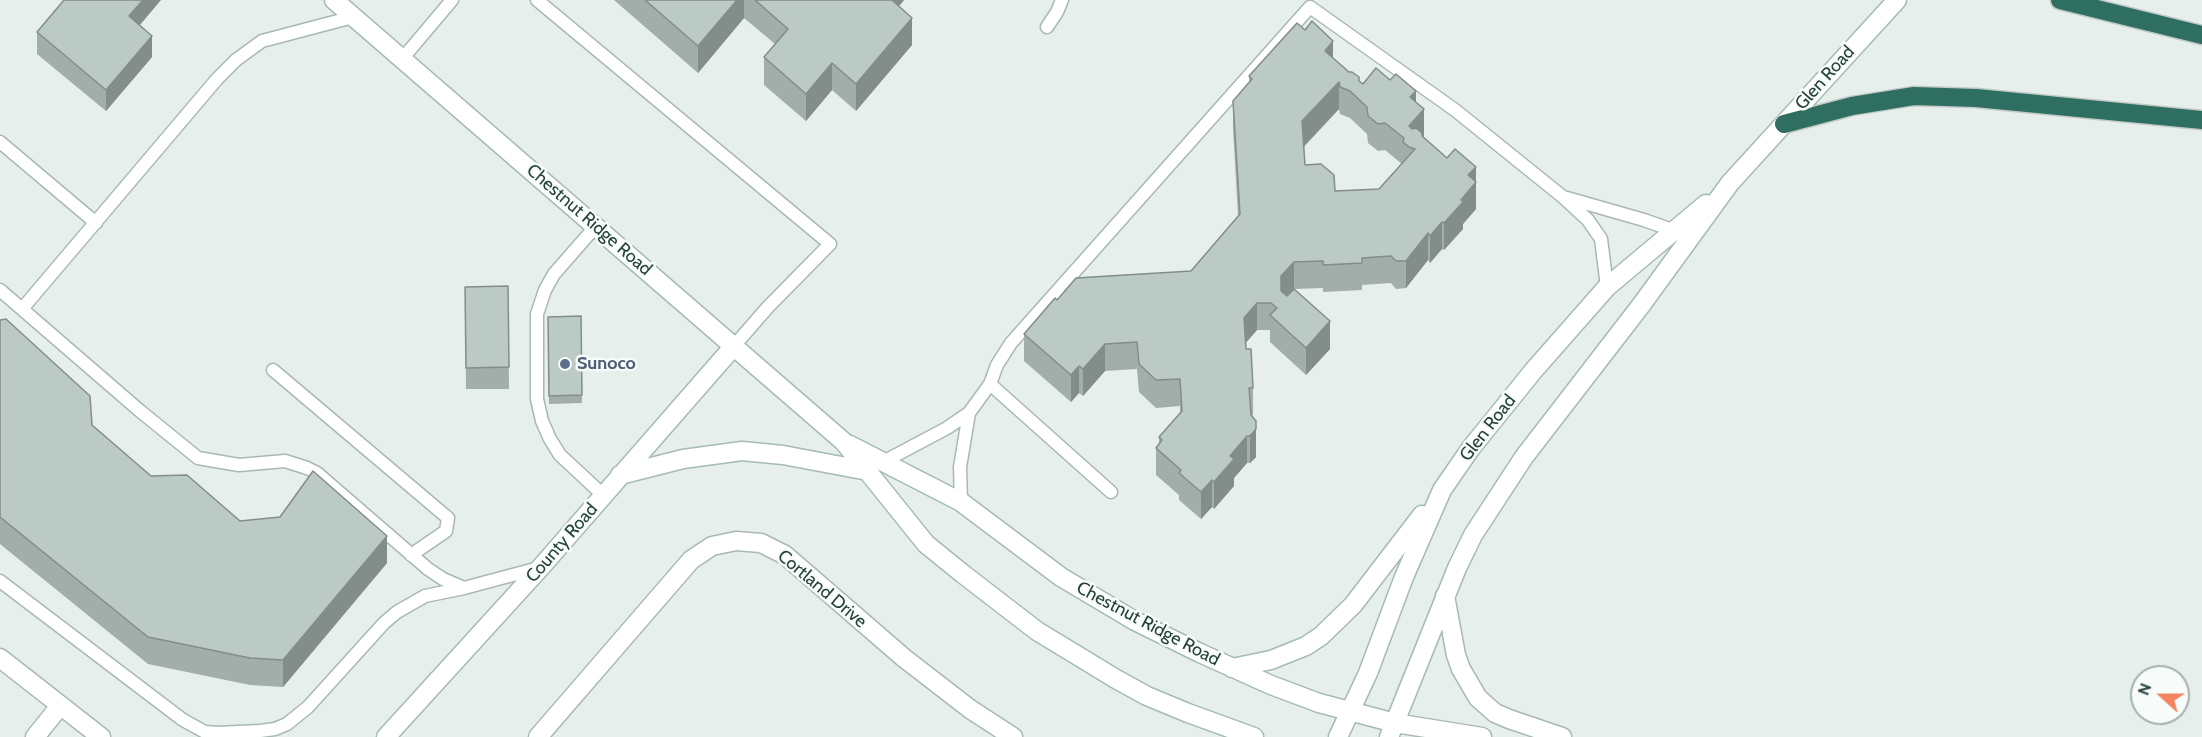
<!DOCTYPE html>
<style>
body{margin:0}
#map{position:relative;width:2202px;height:737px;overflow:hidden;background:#e6efeb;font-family:Cabin,sans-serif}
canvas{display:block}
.north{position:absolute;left:2130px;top:665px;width:60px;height:60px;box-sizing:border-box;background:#f7fbf9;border:2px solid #a3b1ad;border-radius:50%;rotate:291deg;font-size:16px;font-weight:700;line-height:24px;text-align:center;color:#24423a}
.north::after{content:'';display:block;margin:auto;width:21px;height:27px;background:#f4845f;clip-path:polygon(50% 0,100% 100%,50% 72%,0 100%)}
</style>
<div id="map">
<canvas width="2202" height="737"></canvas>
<div class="north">N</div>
</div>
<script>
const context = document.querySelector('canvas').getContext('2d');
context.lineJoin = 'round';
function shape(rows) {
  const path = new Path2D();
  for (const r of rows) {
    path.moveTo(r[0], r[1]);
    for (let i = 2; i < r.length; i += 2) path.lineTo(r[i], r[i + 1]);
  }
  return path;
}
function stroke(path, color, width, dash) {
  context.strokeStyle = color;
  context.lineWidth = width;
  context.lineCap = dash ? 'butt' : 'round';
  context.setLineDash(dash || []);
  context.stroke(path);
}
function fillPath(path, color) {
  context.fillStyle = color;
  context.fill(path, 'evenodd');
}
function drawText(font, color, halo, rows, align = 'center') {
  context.font = font + ' Cabin,sans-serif';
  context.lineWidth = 5;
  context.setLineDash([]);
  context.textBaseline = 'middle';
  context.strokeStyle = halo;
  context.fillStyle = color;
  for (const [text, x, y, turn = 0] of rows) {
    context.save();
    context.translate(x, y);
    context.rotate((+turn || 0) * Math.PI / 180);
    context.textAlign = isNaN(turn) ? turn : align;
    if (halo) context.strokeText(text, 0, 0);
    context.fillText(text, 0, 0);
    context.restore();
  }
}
const service = shape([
 [537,0,830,244,768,307,734,346],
 [1047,27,1057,12,1062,0],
 [403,58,452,0],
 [0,142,96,223],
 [1567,198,1644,220,1675,231],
 [596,226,554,274,545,290,537,314,537,399,542,421,550,439,560,455,603,495],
 [0,290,140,411,198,458,239,465,285,461,307,468,317,473,428,569,443,579,464,588,539,568],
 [22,309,217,79,236,60,262,41,353,17],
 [273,370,448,518,446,531,411,555],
 [990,384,1111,492],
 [883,462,947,428,969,413,990,384,997,365,1011,343,1310,7,1455,110,1563,197,1588,220,1601,239,1607,287],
 [961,502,960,467,969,413],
 [0,581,183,720,205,732,217,733,260,731,275,729,287,724,308,707,384,623,397,612,425,596,464,588]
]);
const minor = shape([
 [0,658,101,737],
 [35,737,60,706],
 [538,737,691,560,712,546,736,541,761,543,785,555,904,658,970,709,1013,737]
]);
const tertiary = shape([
 [1445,596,1456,655,1461,669,1478,698,1495,713,1509,719,1562,737],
 [1395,723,1482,737]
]);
const secondary = shape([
 [334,0,844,442,926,544,963,574,1037,631,1116,679,1147,696,1188,713,1254,737],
 [850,445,961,502,1061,577,1135,621,1200,653,1271,685,1319,703,1395,723],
 [620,475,683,459,742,451,783,455,868,471],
 [1232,668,1271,660,1306,646,1321,636,1353,605,1422,515],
 [386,737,541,567,734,346],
 [1338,737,1368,673,1404,577,1442,490,1471,448,1534,370,1607,287,1706,204],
 [1389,737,1457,568,1473,535,1524,457,1642,304,1730,183,1897,0]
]);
const motorway = shape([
 [2060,0,2202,35],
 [1784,124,1852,106,1914,96,1976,98,2202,120]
]);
stroke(service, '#a8b8b2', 15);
stroke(minor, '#a8b8b2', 21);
stroke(tertiary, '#a8b8b2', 21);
stroke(secondary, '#a4bbb3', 21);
stroke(motorway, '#c2cac8', 21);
stroke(service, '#fff', 12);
stroke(minor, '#fff', 18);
stroke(tertiary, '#fff', 18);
stroke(secondary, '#fff', 18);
stroke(motorway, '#2f6f62', 18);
fillPath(shape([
 [614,0,904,0,899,6,912,45,856,111,832,90,806,121,764,85,764,57,775,44,744,18,698,73],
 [139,25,152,57,106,111,37,54,37,32],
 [1333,58,1363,84,1416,102,1423,137,1447,158,1476,182,1476,209,1463,224,1463,229,1444,250,1442,249,1430,263,1428,260,1406,288,1396,289,1391,283,1362,285,1362,290,1323,292,1323,288,1294,289,1330,349,1306,375,1270,342,1270,330,1257,330,1245,343,1253,388,1253,415,1251,415,1256,448,1256,457,1250,463,1247,463,1234,478,1234,486,1214,509,1212,507,1201,519,1179,500,1179,495,1156,475,1156,448,1159,443,1159,437,1180,414,1180,406,1156,408,1139,392,1137,369,1105,371,1083,396,1079,393,1071,402,1024,361,1024,334,1057,300,1191,271,1238,216,1233,128,1233,101,1249,82,1249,76],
 [1339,109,1340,114,1350,118,1367,134,1368,143,1378,151,1385,150,1402,164,1379,189,1335,191,1305,165,1304,147],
 [508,286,509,389,466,389,465,287],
 [581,316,582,403,549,404,548,317],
 [0,320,92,425,151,476,240,521,387,563,283,687,250,685,148,664,0,544]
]), '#a1aea9');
fillPath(shape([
 [143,0,161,0,129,38,129,16],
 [737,0,744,0,744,18,698,73,698,46],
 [886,0,904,0,886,22],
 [912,18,912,45,856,111,856,84],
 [152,36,152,57,106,111,106,90],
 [1333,41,1333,68,1325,51],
 [832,63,832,90,806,121,806,94],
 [1339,82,1339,109,1302,148,1302,121],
 [1416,91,1416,118,1410,97],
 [1424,109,1424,136,1422,138,1409,126],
 [1476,167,1476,209,1463,224,1463,229,1444,250,1444,223,1461,200,1468,175],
 [1442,222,1442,249,1430,263,1430,236],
 [1428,233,1428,260,1406,288,1406,261],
 [1294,262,1294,289,1281,303,1281,276],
 [1257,303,1257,330,1244,345,1244,318],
 [1330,321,1330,349,1306,375,1306,348],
 [1105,344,1105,371,1083,396,1083,369],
 [1079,366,1079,393,1071,402,1071,375],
 [1256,421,1256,457,1250,463,1250,436],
 [1247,436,1247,463,1234,478,1234,486,1214,509,1214,482,1230,456],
 [1212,480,1212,507,1201,519,1201,492],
 [387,536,387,563,283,687,283,660]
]), '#838d89');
const building = shape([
 [64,0,143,0,129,16,152,36,106,90,37,32,64,0],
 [645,0,737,0,698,46,645,0],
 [755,0,892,0,912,18,856,84,832,63,806,94,764,57,788,29,755,0],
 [1312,21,1333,41,1325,51,1349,72,1352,72,1359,77,1359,81,1363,84,1376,68,1390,80,1396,74,1416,91,1410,97,1424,109,1409,126,1412,129,1416,128,1422,133,1422,136,1447,158,1455,149,1476,167,1468,175,1476,182,1461,200,1463,202,1444,223,1442,222,1430,236,1428,233,1406,261,1396,261,1391,256,1362,258,1362,263,1323,265,1323,261,1294,262,1281,276,1281,291,1287,296,1294,289,1330,321,1306,348,1270,315,1277,308,1271,303,1257,303,1244,318,1246,349,1251,349,1253,388,1249,388,1251,415,1256,421,1256,429,1250,436,1247,436,1230,456,1234,459,1214,482,1212,480,1201,492,1179,473,1181,470,1156,448,1162,440,1159,437,1182,411,1180,379,1156,380,1139,364,1137,342,1105,344,1083,369,1079,366,1071,375,1024,334,1055,298,1057,300,1076,278,1191,271,1240,214,1233,101,1252,79,1249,76,1297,23,1305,30,1312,21],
 [1339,82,1340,87,1350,91,1367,107,1368,116,1378,124,1385,123,1404,138,1403,142,1409,147,1415,149,1379,189,1335,191,1334,175,1321,164,1305,165,1302,121,1339,82],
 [508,286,509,367,466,368,465,287,508,286],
 [581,316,582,395,549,396,548,317,581,316],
 [6,319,90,396,92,425,151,476,187,475,240,521,280,517,313,471,387,536,283,660,250,658,148,637,0,517,0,320,6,319]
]);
fillPath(building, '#bbcac4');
stroke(building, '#838d89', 1.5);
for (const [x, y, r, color] of [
 [565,364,6,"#5c6f8a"]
]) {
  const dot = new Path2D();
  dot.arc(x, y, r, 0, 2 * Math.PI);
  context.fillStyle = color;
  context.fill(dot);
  stroke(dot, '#f7fbf9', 2);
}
drawText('18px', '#24423a', '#f7fbf9', [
 ["Glen Road",1825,78,-48],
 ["Chestnut Ridge Road",589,220,41],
 ["Glen Road",1488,428,-52],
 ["County Road",562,543,-49],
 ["Cortland Drive",822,589,40],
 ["Chestnut Ridge Road",1148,624,28]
]);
drawText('bold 18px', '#4e5e75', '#f7fbf9', [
 ["Sunoco",577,364]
], 'left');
</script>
